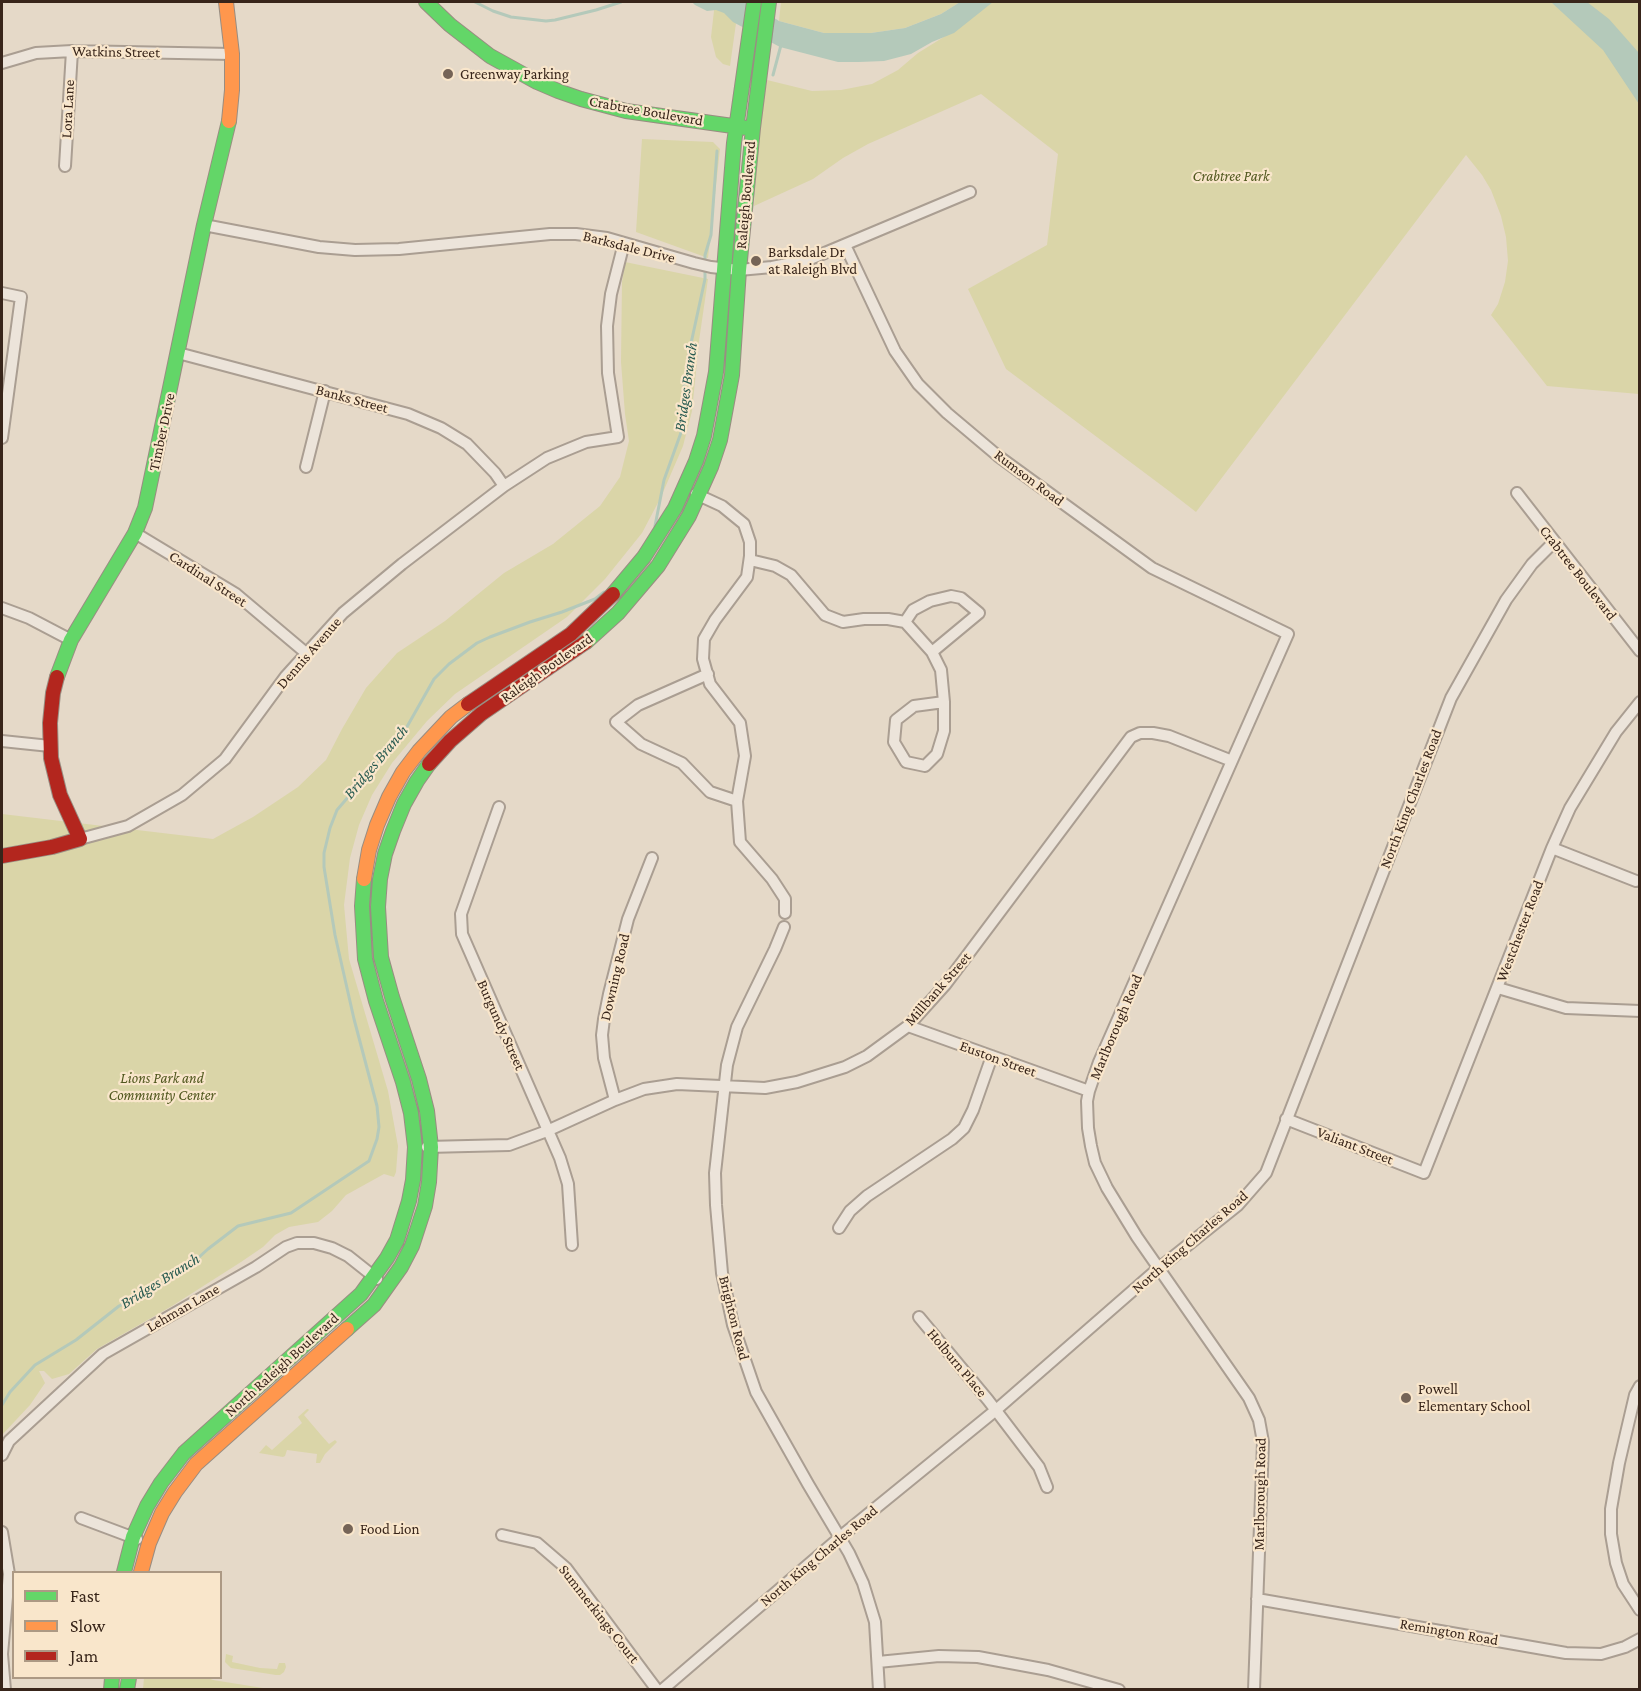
<!DOCTYPE html>
<style>
body{margin:0}
#map{position:relative;width:1641px;height:1691px;overflow:hidden;background:#e5d9c8;font-family:"Crimson Pro",serif}
canvas{display:block}
.frame{position:absolute;inset:0;border:3px solid #38251a;pointer-events:none}
.legend{position:absolute;left:12px;top:1571px;width:210px;height:108px;box-sizing:border-box;background:#f9e6cb;border:2px solid #ac9984;margin:0;padding:8px 10px;list-style:none;font-size:18px;color:#38251a}
.legend li{display:flex;align-items:center;gap:12px;height:30px}
.legend b{width:30px;border:2px solid #ac9984}
</style>
<div id="map">
<canvas width="1641" height="1691"></canvas>
<div class="frame"></div>
<ul class="legend">
<li><b style="height:8px;background:#63d668"></b>Fast</li>
<li><b style="height:8px;background:#ff974d"></b>Slow</li>
<li><b style="height:8px;background:#b3261e"></b>Jam</li>
</ul>
</div>
<script>
const context = document.querySelector('canvas').getContext('2d');
context.lineJoin = 'round';
function fillPath(path, color) {
  context.fillStyle = color;
  context.fill(path, 'evenodd');
}
function shape(rows) {
  const path = new Path2D();
  for (const r of rows) {
    path.moveTo(r[0], r[1]);
    for (let i = 2; i < r.length; i += 2) path.lineTo(r[i], r[i + 1]);
  }
  return path;
}
function stroke(path, color, width, dash) {
  context.strokeStyle = color;
  context.lineWidth = width;
  context.lineCap = dash ? 'butt' : 'round';
  context.setLineDash(dash || []);
  context.stroke(path);
}
function drawText(font, color, halo, rows, align = 'center') {
  context.font = font + ' "Crimson Pro",serif';
  context.lineWidth = 4.5;
  context.setLineDash([]);
  context.textBaseline = 'middle';
  context.strokeStyle = halo;
  context.fillStyle = color;
  for (const [text, x, y, turn = 0] of rows) {
    context.save();
    context.translate(x, y);
    context.rotate((+turn || 0) * Math.PI / 180);
    context.textAlign = isNaN(turn) ? turn : align;
    if (halo) context.strokeText(text, 0, 0);
    context.fillText(text, 0, 0);
    context.restore();
  }
}
fillPath(shape([
 [715,2,739,2,730,66,723,64,716,57,711,37],
 [781,2,960,2,941,14,905,28,871,33,824,33,779,21],
 [986,2,1639,2,1639,394,1547,386,1491,315,1498,304,1505,282,1508,261,1506,237,1501,216,1491,190,1482,175,1466,155,1196,512,1169,491,1006,369,968,289,1047,245,1058,154,981,94,868,144,843,158,813,179,754,206,758,143,767,80,812,91,841,90,872,84,898,70,918,53,947,35],
 [642,139,713,142,720,149,708,258,636,232],
 [625,262,708,279,699,341,692,411,683,446,661,497,642,533,605,579,567,617,455,694,427,721,392,763,372,795,359,825,350,858,344,905,349,959,388,1091,398,1146,396,1172,394,1177,384,1174,346,1195,332,1211,318,1222,289,1227,275,1235,263,1247,241,1262,172,1306,97,1349,69,1374,52,1379,44,1371,39,1371,45,1383,30,1405,2,1435,2,814,213,839,253,817,298,787,326,760,342,729,366,688,397,653,445,621,504,573,553,544,600,506,620,477,629,441,625,414,621,362,622,282],
 [307,1409,308,1409,309,1410,304,1415,321,1435,329,1444,335,1440,337,1442,325,1454,320,1463,316,1463,317,1454,287,1450,285,1456,283,1457,259,1453,266,1445,272,1450,302,1423,298,1417],
 [226,1654,233,1656,232,1662,260,1668,277,1669,279,1663,285,1663,286,1667,284,1672,280,1675,276,1675,231,1668,225,1662],
 [144,1678,208,1678,213,1680,269,1689,143,1689]
]), '#dad5a8');
fillPath(shape([
 [692,2,750,2,779,21,824,33,871,33,905,28,941,14,960,2,993,2,954,33,932,42,911,54,884,61,859,62,838,62,780,47,733,22,724,13,716,10,707,11,695,5],
 [1551,2,1587,2,1609,19,1639,53,1639,104,1603,50]
]), '#b4c9ba');
stroke(shape([
 [475,2,493,11,511,17,546,21,555,20,596,10,621,2],
 [773,75,781,45],
 [705,262,705,255,711,235,717,151],
 [655,526,664,480,683,427,683,394,690,348,705,279,705,269],
 [2,1405,10,1392,35,1365,76,1340,119,1306,146,1294,186,1269,208,1249,238,1226,291,1213,369,1161,377,1139,379,1127,377,1106,354,1019,335,935,324,867,324,853,330,828,337,810,404,732,434,679,449,664,477,643,490,637,530,622,562,612,595,599,604,592]
]), '#b4c9ba', 3);
const street = shape([
 [2,63,36,53,72,51,232,54],
 [65,166,72,51],
 [204,225,319,247,355,250,399,249,550,234,576,234,607,238,694,263,711,267,739,270,772,267,808,260,970,192],
 [845,245,895,351,918,384,947,413,998,456,1152,568,1288,634,1099,1062,1089,1091,1087,1101,1088,1128,1091,1146,1095,1163,1107,1188,1137,1237,1249,1398,1259,1420,1263,1442,1254,1690],
 [2,293,21,297,2,438],
 [178,353,408,414,441,428,467,444,495,473,504,486],
 [306,467,325,391],
 [1517,493,1640,651],
 [696,494,722,506,744,524,750,542,750,556,747,577,715,620,704,639,703,659,710,684,740,723,745,756,737,801,740,842,772,879,785,899,785,913],
 [135,533,236,594,306,653],
 [750,560,775,566,791,575,825,615,843,622,864,619,888,619,905,622,932,652,941,670,944,702,944,731,937,754,925,766,906,762,894,742,896,720,914,706,944,702],
 [2,608,29,618,71,640],
 [905,622,913,610,930,601,951,596,961,598,979,613,932,652],
 [708,674,638,705,616,722,641,744,682,763,710,792,737,801],
 [2,741,50,746],
 [499,807,461,914,462,934,560,1158,568,1184,572,1245],
 [80,839,128,826,182,795,225,759,286,676,343,613,402,564,504,486,547,458,586,442,618,437,608,373,607,326,611,294,624,243],
 [1552,848,1636,881],
 [784,927,775,949,737,1027,727,1065,715,1173,716,1205,722,1273,733,1325,756,1392,808,1484,849,1553,863,1583,875,1622,879,1690],
 [1498,988,1566,1008,1640,1011],
 [908,1026,1089,1091],
 [615,1100,604,1058,602,1035,604,1019,609,994,628,919,652,858],
 [1286,1119,1424,1173,1552,848,1570,808,1616,732,1640,702],
 [427,1147,509,1145,547,1131,615,1100,644,1089,677,1084,765,1088,797,1082,845,1067,867,1056,908,1026,945,985,1131,737,1140,733,1153,733,1169,736,1232,761],
 [839,1228,850,1211,867,1196,952,1139,964,1128,973,1110,992,1056],
 [919,1317,988,1400,1039,1467,1047,1487],
 [1640,1386,1635,1395,1619,1463,1611,1509,1611,1534,1616,1563,1623,1584,1640,1610],
 [2,1455,9,1441,103,1354,256,1267,286,1247,297,1243,314,1243,332,1248,348,1256,377,1279],
 [81,1518,137,1539],
 [2,1532,9,1574,2,1654,5,1690],
 [502,1535,537,1543,566,1568,657,1690],
 [1257,1599,1566,1653,1601,1654,1625,1647,1640,1639],
 [878,1662,939,1656,978,1657,1048,1670,1119,1690],
 [662,1690,845,1533,996,1410,1153,1273,1238,1205,1266,1173,1451,698,1506,600,1532,564,1554,542]
]);
const fast = shape([
 [426,2,450,25,490,56,537,82,558,91,581,99,626,111,747,128],
 [613,594,644,557,675,508,696,461,704,436,716,372,734,143,754,2],
 [586,642,618,613,658,566,689,516,711,467,720,440,732,375,739,270,753,128,769,2],
 [57,677,71,640,135,533,145,508,204,225,229,121],
 [347,1329,374,1305,401,1267,412,1246,425,1206,429,1182,431,1147,427,1111,419,1079,392,997,381,957,378,907,380,879,385,854,393,831,404,804,417,781,429,764],
 [124,1572,133,1537,147,1506,161,1483,184,1453,361,1294,387,1258,397,1240,409,1201,413,1180,415,1147,411,1113,403,1082,376,1001,365,959,362,906,364,879],
 [111,1690,112,1678],
 [127,1690,129,1678]
]);
const slow = shape([
 [226,2,232,54,232,90,229,121],
 [364,879,369,850,377,825,389,797,403,772,419,751,451,717,468,704],
 [141,1572,149,1543,162,1513,175,1492,196,1464,347,1329]
]);
const jam = shape([
 [468,704,571,634,613,594],
 [429,764,450,741,481,714,586,642],
 [2,856,52,847,80,839,60,795,51,758,50,723,53,693,57,677]
]);
stroke(street, '#aa9e92', 14);
stroke(fast, '#998d82', 16);
stroke(slow, '#998d82', 16);
stroke(jam, '#998d82', 16);
stroke(street, '#ece4da', 10);
stroke(fast, '#63d668', 14);
stroke(slow, '#ff974d', 14);
stroke(jam, '#b3261e', 14);
for (const [x, y, r, color] of [
 [448,74,6,"#756457"],
 [756,261,6,"#756457"],
 [1406,1398,6,"#756457"],
 [348,1529,6,"#756457"]
]) {
  const dot = new Path2D();
  dot.arc(x, y, r, 0, 2 * Math.PI);
  context.fillStyle = color;
  context.fill(dot);
  stroke(dot, '#f9e6cb', 2);
}
drawText('15px', '#38251a', '#f9e6cb', [
 ["Watkins Street",116,52,1],
 ["Lora Lane",68,109,-87],
 ["Crabtree Boulevard",646,111,10],
 ["Raleigh Boulevard",746,195,-85],
 ["Barksdale Drive",629,247,14],
 ["Banks Street",352,399,15],
 ["Timber Drive",162,432,-78],
 ["Rumson Road",1029,478,37],
 ["Crabtree Boulevard",1578,573,52],
 ["Cardinal Street",208,579,33],
 ["Dennis Avenue",309,653,-49],
 ["Raleigh Boulevard",547,668,-35],
 ["North King Charles Road",1411,799,-69],
 ["Westchester Road",1520,931,-69],
 ["Downing Road",615,977,-77],
 ["Millbank Street",938,989,-49],
 ["Burgundy Street",501,1025,66],
 ["Marlborough Road",1116,1027,-67],
 ["Euston Street",998,1059,20],
 ["Valiant Street",1355,1146,21],
 ["North King Charles Road",1190,1242,-41],
 ["Lehman Lane",183,1308,-30],
 ["Brighton Road",734,1318,76],
 ["Holburn Place",957,1363,50],
 ["North Raleigh Boulevard",282,1365,-42],
 ["Marlborough Road",1260,1494,-89],
 ["North King Charles Road",819,1556,-40],
 ["Summerkings Court",599,1614,52],
 ["Remington Road",1449,1632,10]
]);
drawText('15px', '#38251a', '#f9e6cb', [
 ["Greenway Parking",460,74],
 ["Barksdale Dr",768,252],
 ["at Raleigh Blvd",768,269],
 ["Powell",1418,1389],
 ["Elementary School",1418,1406],
 ["Food Lion",360,1529]
], 'left');
drawText('italic 15px', '#50571e', '#f9e6cb', [
 ["Crabtree Park",1231,176],
 ["Lions Park and",162,1078],
 ["Community Center",162,1095]
]);
drawText('italic 16px', '#275a50', '#f9e6cb', [
 ["Bridges Branch",686,387,-82],
 ["Bridges Branch",376,762,-50],
 ["Bridges Branch",160,1281,-32]
]);
</script>
